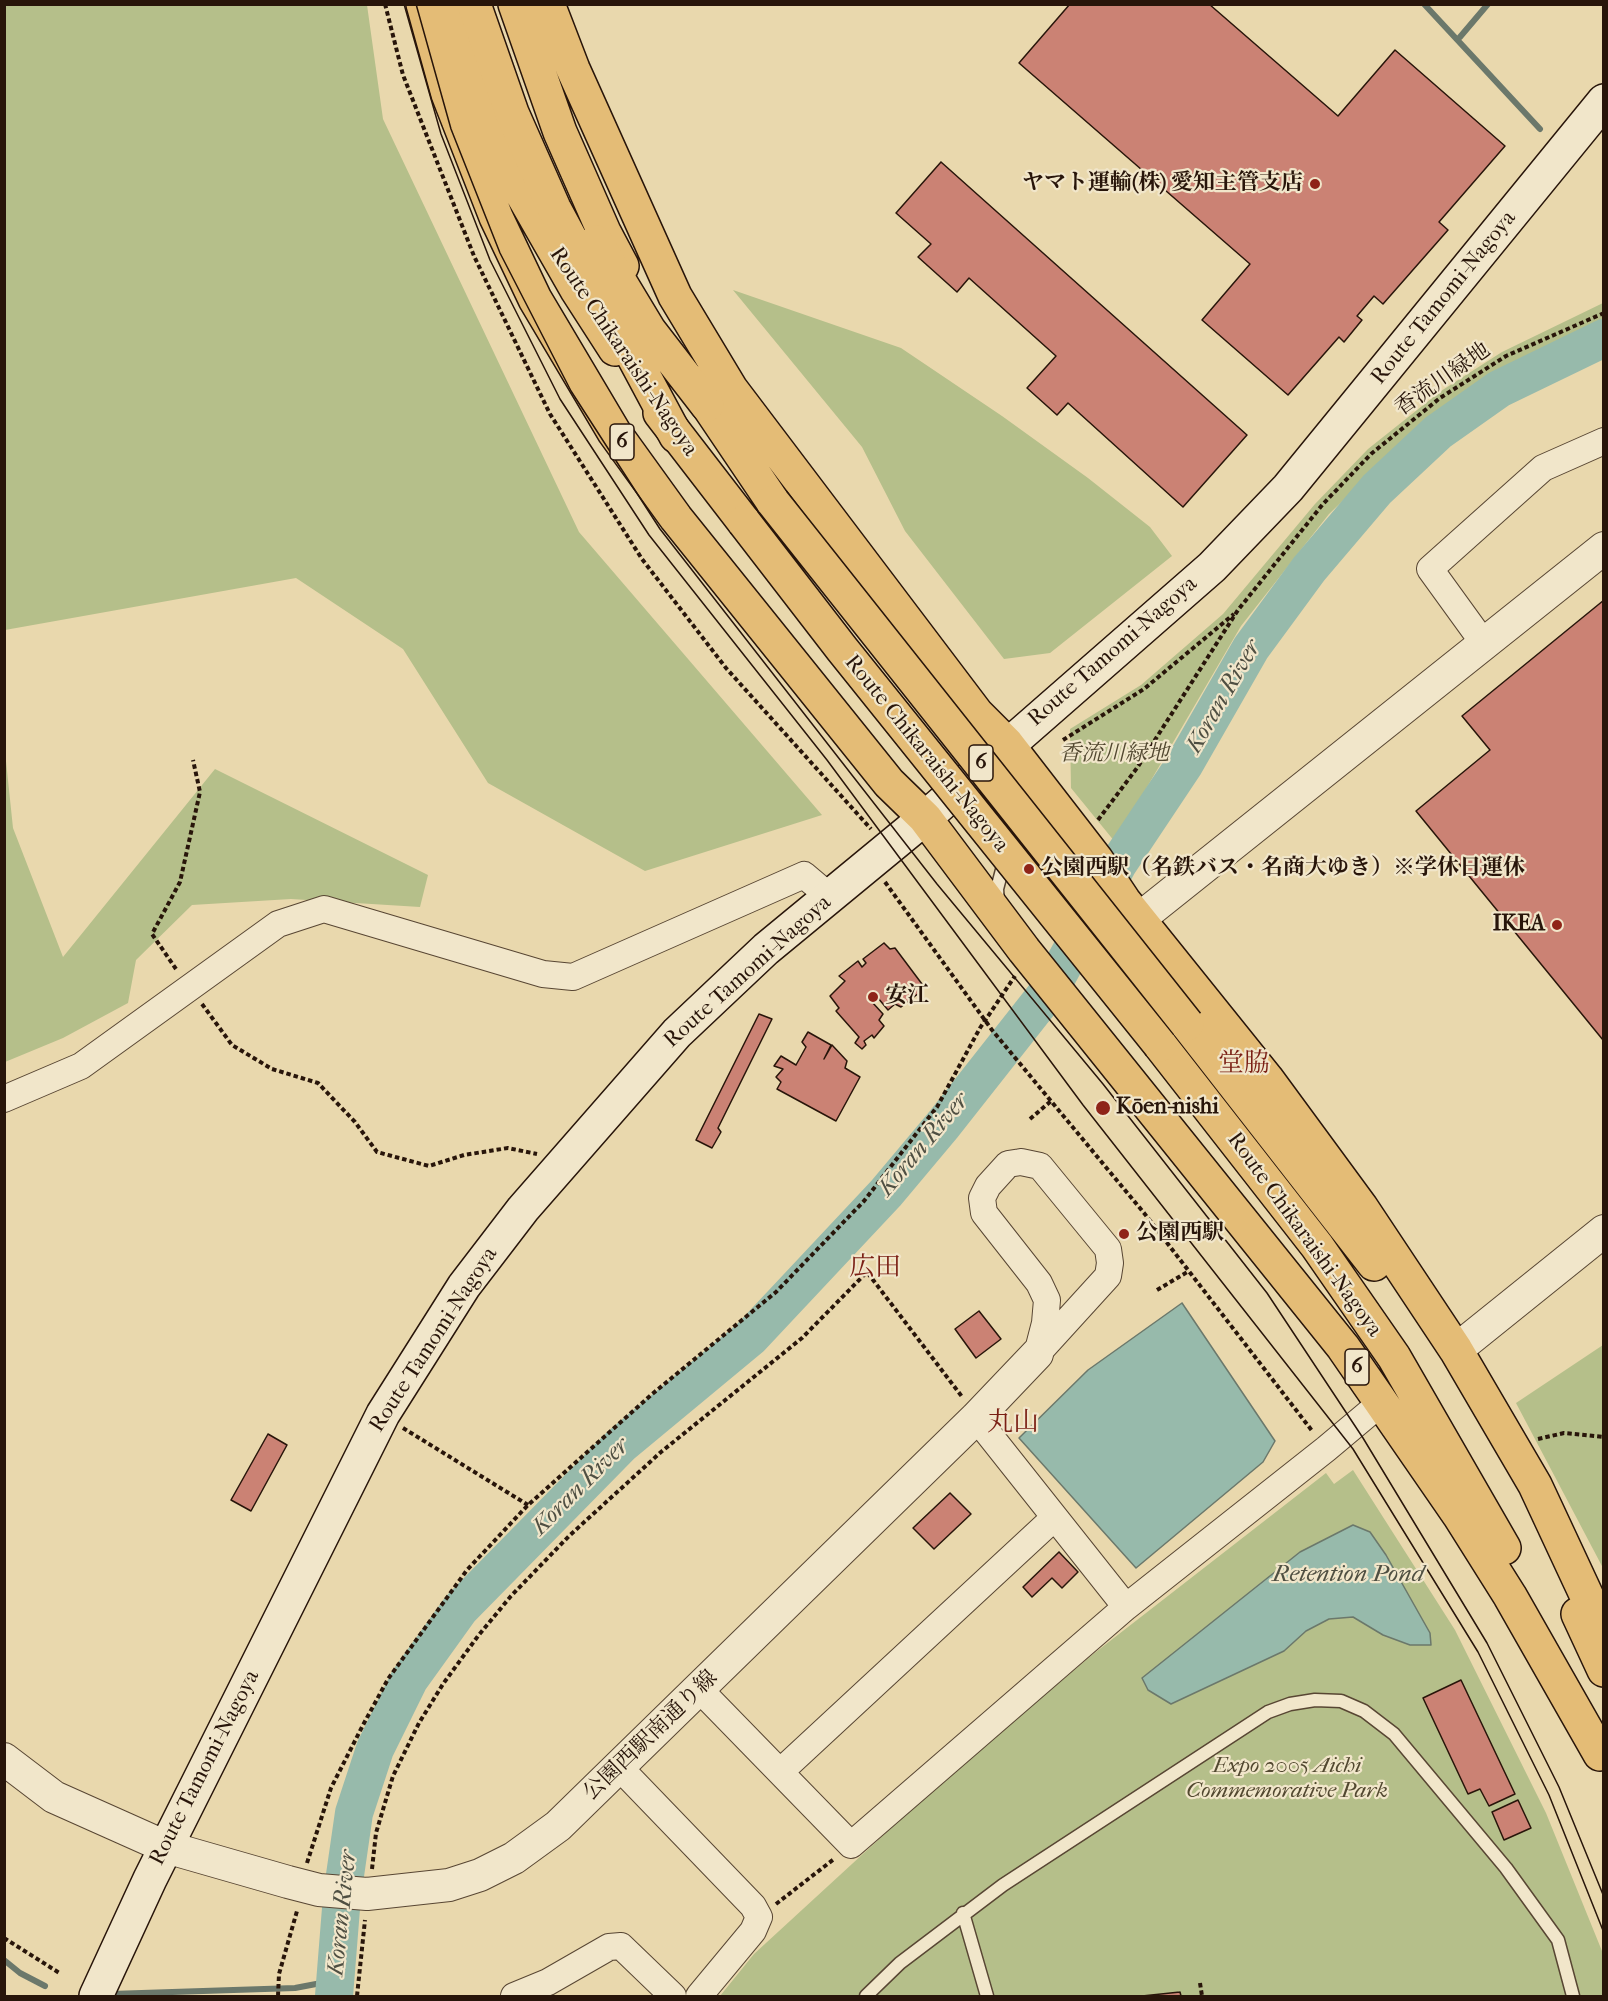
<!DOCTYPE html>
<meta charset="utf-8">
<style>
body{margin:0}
#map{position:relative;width:1608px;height:2001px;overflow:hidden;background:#e9d8ad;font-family:"IM FELL French Canon",serif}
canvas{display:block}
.frame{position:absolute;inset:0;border:6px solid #28150a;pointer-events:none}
</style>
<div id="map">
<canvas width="1608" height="2001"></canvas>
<div class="frame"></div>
</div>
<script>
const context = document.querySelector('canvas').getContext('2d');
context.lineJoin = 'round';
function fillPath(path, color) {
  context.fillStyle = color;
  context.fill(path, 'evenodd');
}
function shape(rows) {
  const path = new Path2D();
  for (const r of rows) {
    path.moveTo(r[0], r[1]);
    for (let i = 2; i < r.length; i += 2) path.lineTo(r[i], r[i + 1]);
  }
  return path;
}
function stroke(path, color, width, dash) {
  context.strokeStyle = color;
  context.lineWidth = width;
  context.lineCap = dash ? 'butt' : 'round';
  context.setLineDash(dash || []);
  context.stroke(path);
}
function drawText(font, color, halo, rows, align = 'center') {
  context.font = font + ' "IM FELL French Canon","Noto Serif JP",serif';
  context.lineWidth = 4.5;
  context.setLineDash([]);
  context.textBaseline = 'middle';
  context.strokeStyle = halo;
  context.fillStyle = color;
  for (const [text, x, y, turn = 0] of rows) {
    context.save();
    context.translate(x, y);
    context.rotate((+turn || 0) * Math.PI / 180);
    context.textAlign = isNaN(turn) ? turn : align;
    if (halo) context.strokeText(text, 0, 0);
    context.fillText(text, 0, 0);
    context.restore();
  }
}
fillPath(shape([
 [5,4,367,5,383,119,579,532,822,815,645,871,488,783,403,649,296,578,5,630],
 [733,290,901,348,1002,416,1088,478,1150,527,1172,556,1050,653,1004,659,905,531,862,447],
 [1603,303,1603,325,1509,371,1451,404,1381,464,1329,514,1241,626,1115,842,1071,788,1070,729,1141,685,1223,614,1315,504,1368,449,1441,391,1502,352],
 [4,742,13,828,63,957,215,769,428,875,420,907,291,899,192,905,136,960,128,1003,63,1038,5,1062],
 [1603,1345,1603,1568,1516,1403],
 [1353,1470,1455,1630,1546,1813,1604,1956,1603,1996,720,1996,754,1954,926,1796,1092,1655,1326,1473,1334,1484]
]), '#b5bf8a');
const water = shape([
 [1182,1303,1275,1441,1263,1462,1136,1568,1019,1438,1088,1370,1182,1303],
 [1353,1525,1370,1532,1386,1555,1430,1633,1431,1645,1410,1645,1383,1635,1353,1617,1329,1619,1306,1631,1284,1651,1171,1704,1148,1690,1142,1678,1300,1552,1353,1525]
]);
fillPath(water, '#97baab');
stroke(water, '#6b786b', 1.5);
stroke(shape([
 [1424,4,1540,129],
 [1460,37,1488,4],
 [4,1960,20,1973,45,1986],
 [111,1994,295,1988,337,1980]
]), '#6b786b', 6);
stroke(shape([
 [334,1996,342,1896,354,1813,375,1749,409,1680,460,1609,621,1445,750,1338,886,1193,943,1125,1051,988,1118,864,1184,765,1251,648,1309,569,1377,489,1438,432,1499,389,1604,338]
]), '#97baab', 38);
const building = shape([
 [1070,4,1209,4,1338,116,1395,50,1505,146,1439,222,1448,230,1383,304,1374,296,1357,316,1362,320,1344,342,1339,337,1288,395,1202,320,1250,264,1019,63,1070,4],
 [941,162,1247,435,1183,507,1068,403,1057,415,1027,388,1056,356,969,278,957,292,918,257,931,244,896,213,941,162],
 [1604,600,1604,1039,1603,1040,1416,811,1490,750,1462,716,1604,600],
 [884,943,890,949,895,948,922,984,917,987,919,993,901,1007,895,1004,888,1010,878,998,872,1002,883,1014,879,1020,884,1026,874,1038,872,1035,864,1041,866,1045,862,1049,855,1043,859,1037,836,1011,839,1008,830,996,845,981,839,976,858,961,862,967,866,963,863,959,884,943],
 [759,1014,772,1019,718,1128,721,1132,712,1148,696,1140,759,1014],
 [808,1032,831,1045,824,1059,832,1045,847,1061,845,1068,860,1077,836,1121,777,1089,781,1082,776,1077,783,1069,774,1066,781,1056,796,1065,806,1047,802,1042,808,1032],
 [979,1311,1001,1339,976,1358,955,1329,979,1311],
 [268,1434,287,1445,251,1511,231,1500,268,1434],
 [950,1493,971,1514,934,1549,913,1528,950,1493],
 [1059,1552,1078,1572,1062,1588,1052,1578,1032,1597,1023,1587,1059,1552],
 [1461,1680,1515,1794,1489,1806,1480,1789,1468,1794,1423,1698,1461,1680],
 [1518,1800,1531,1828,1504,1840,1492,1812,1518,1800],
 [1180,1992,1181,1996,1142,1996,1180,1992]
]);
fillPath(building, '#cb8274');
stroke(building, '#28150a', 1.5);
const service = shape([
 [998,903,997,889,1002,870,1009,861],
 [963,1913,987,1996],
 [866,1996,900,1963,1003,1885,1268,1712,1290,1704,1315,1700,1341,1701,1364,1711,1394,1734,1506,1868,1558,1940,1573,1996]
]);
const minor = shape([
 [1485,645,1430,569,1543,468,1604,441],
 [4,1099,81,1066,278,924,324,909,543,974,573,977,804,875,830,897],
 [1021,1162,1040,1166,1108,1249,1110,1263,1108,1276,1037,1354,1045,1323,1047,1300,1039,1283,984,1213,982,1198,988,1186,1008,1164,1021,1162],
 [976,1418,1126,1607],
 [700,1690,851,1845,1126,1607,1326,1449,1382,1402],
 [619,1767,753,1906,759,1917,753,1931,699,1996],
 [780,1772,1054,1518],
 [514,1996,548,1982,609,1947,621,1946,673,1996]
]);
const tertiary = shape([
 [1139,919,1604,548],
 [1456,1350,1604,1231],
 [4,1759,54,1797,166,1847,288,1882,319,1890,367,1894,449,1885,480,1875,514,1858,558,1826,976,1418,1037,1354]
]);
const secondary = shape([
 [96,1996,150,1879,383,1414,464,1286,523,1209,677,1033,766,949,925,818,1212,567,1288,488,1604,101]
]);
const primary = shape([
 [423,4,448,94,496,217,535,299,614,432,676,518,889,783,925,818,1024,950,1343,1347,1459,1515,1510,1596,1600,1754],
 [447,4,475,91,517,185,577,290,615,349],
 [515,4,560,132,604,232,622,266],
 [548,4,573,69,675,296,731,389,977,714,1007,744,1096,859,1124,901,1267,1079,1361,1207,1456,1350,1535,1485,1604,1633],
 [692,382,773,502],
 [660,413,744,522],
 [1187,1024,1374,1264],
 [1160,1045,1317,1246,1394,1357,1504,1548],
 [1578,1614,1604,1670]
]);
const motorway = shape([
 [474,4,512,113,554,208,676,436],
 [596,242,649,330,707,405]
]);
stroke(service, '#584633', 15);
stroke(minor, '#584633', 28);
stroke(tertiary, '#584633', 34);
stroke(secondary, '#28150a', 36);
stroke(primary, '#28150a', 36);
stroke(motorway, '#28150a', 36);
stroke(shape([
 [385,4,403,75,474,256,550,414,642,559,726,668,871,829],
 [1063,740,1144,689,1234,614],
 [1098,820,1137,768,1238,610,1323,504,1371,454,1440,398,1506,356,1604,313],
 [885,882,992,1030,1144,1213,1313,1432],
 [176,969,152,934,180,882,200,792,193,760],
 [202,1004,232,1045,272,1069,318,1083,355,1122,377,1152,429,1166,464,1155,508,1148,537,1154],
 [1030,1119,1051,1101],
 [1157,1290,1189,1271],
 [403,1428,528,1505],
 [1538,1439,1564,1433,1604,1437],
 [307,1863,331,1788,363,1725,388,1679,467,1570,528,1505,651,1395,776,1292,864,1201,937,1107,980,1028,1015,976],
 [372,1869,376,1833,393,1776,419,1723,443,1684,478,1636,511,1596,569,1536,661,1452,802,1338,867,1272,963,1398],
 [776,1904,834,1859],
 [4,1938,61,1974],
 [1200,1983,1202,1996],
 [278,1996,279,1974,297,1911],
 [357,1996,365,1920]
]), '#28150a', 4, [4.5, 3]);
stroke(service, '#f1e6ca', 12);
stroke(minor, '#f1e6ca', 26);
stroke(tertiary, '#f1e6ca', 32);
stroke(secondary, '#f1e6ca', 33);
stroke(primary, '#e4bc76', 33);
stroke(motorway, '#e4bc76', 33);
stroke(shape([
 [404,4,441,134,490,260,560,399,649,535,827,760,1083,1105,1353,1449,1478,1652,1549,1795,1604,1933],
 [416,4,451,129,500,253,571,391,660,529,937,884,1103,1084,1267,1293,1363,1438,1487,1643,1559,1787,1604,1897]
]), '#28150a', 1.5);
const primaryBridge = shape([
 [773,502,1187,1024],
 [744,522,842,649,1160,1045]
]);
stroke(primaryBridge, '#28150a', 36, []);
stroke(primaryBridge, '#e4bc76', 33);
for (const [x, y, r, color] of [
 [1315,184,6,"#8f2418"],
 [1029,869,6,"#8f2418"],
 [1557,925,6,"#8f2418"],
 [873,997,6,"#8f2418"],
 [1103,1108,8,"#8f2418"],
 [1124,1234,6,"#8f2418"]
]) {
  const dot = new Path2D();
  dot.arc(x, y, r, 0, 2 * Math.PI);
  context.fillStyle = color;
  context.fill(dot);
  stroke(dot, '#f1e6ca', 2);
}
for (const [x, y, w] of [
 [622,442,24],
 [981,763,24],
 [1357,1367,24]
]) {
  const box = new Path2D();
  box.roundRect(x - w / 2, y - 18, w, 36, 4.5);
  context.fillStyle = '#f1e6ca';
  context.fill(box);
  stroke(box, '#28150a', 1.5);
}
drawText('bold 21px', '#28150a', null, [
 ["6",622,442],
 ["6",981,763],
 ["6",1357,1367]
]);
drawText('bold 22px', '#28150a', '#f1e6ca', [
 ["ヤマト運輸(株) 愛知主管支店",1303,184,"right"],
 ["公園西駅（名鉄バス・名商大ゆき）※学休日運休",1041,869],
 ["IKEA",1545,925,"right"],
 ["安江",885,997],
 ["Kōen-nishi",1116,1108],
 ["公園西駅",1136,1234]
], 'left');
drawText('22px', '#28150a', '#f1e6ca', [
 ["Route Tamomi-Nagoya",1444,298,-51],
 ["Route Chikaraishi-Nagoya",623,352,56],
 ["香流川緑地",1443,380,-35],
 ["Route Tamomi-Nagoya",1113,652,-41],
 ["Route Chikaraishi-Nagoya",926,754,51],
 ["Route Tamomi-Nagoya",748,972,-42],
 ["Route Chikaraishi-Nagoya",1304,1235,54],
 ["Route Tamomi-Nagoya",434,1340,-57],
 ["公園西駅南通り線",651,1736,-44],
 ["Route Tamomi-Nagoya",205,1768,-63]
]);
drawText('italic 22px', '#524830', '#f1e6ca', [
 ["香流川緑地",1114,755],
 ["Expo 2005 Aichi",1287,1767],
 ["Commemorative Park",1287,1792]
]);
drawText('italic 24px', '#4f4f42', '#f1e6ca', [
 ["Koran River",1224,697,-60],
 ["Koran River",924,1145,-50],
 ["Koran River",581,1487,-45],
 ["Retention Pond",1348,1575],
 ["Koran River",343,1913,-84]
]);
drawText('26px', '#7a1f14', '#f1e6ca', [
 ["堂脇",1244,1065],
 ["広田",875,1269],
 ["丸山",1013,1424]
]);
</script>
